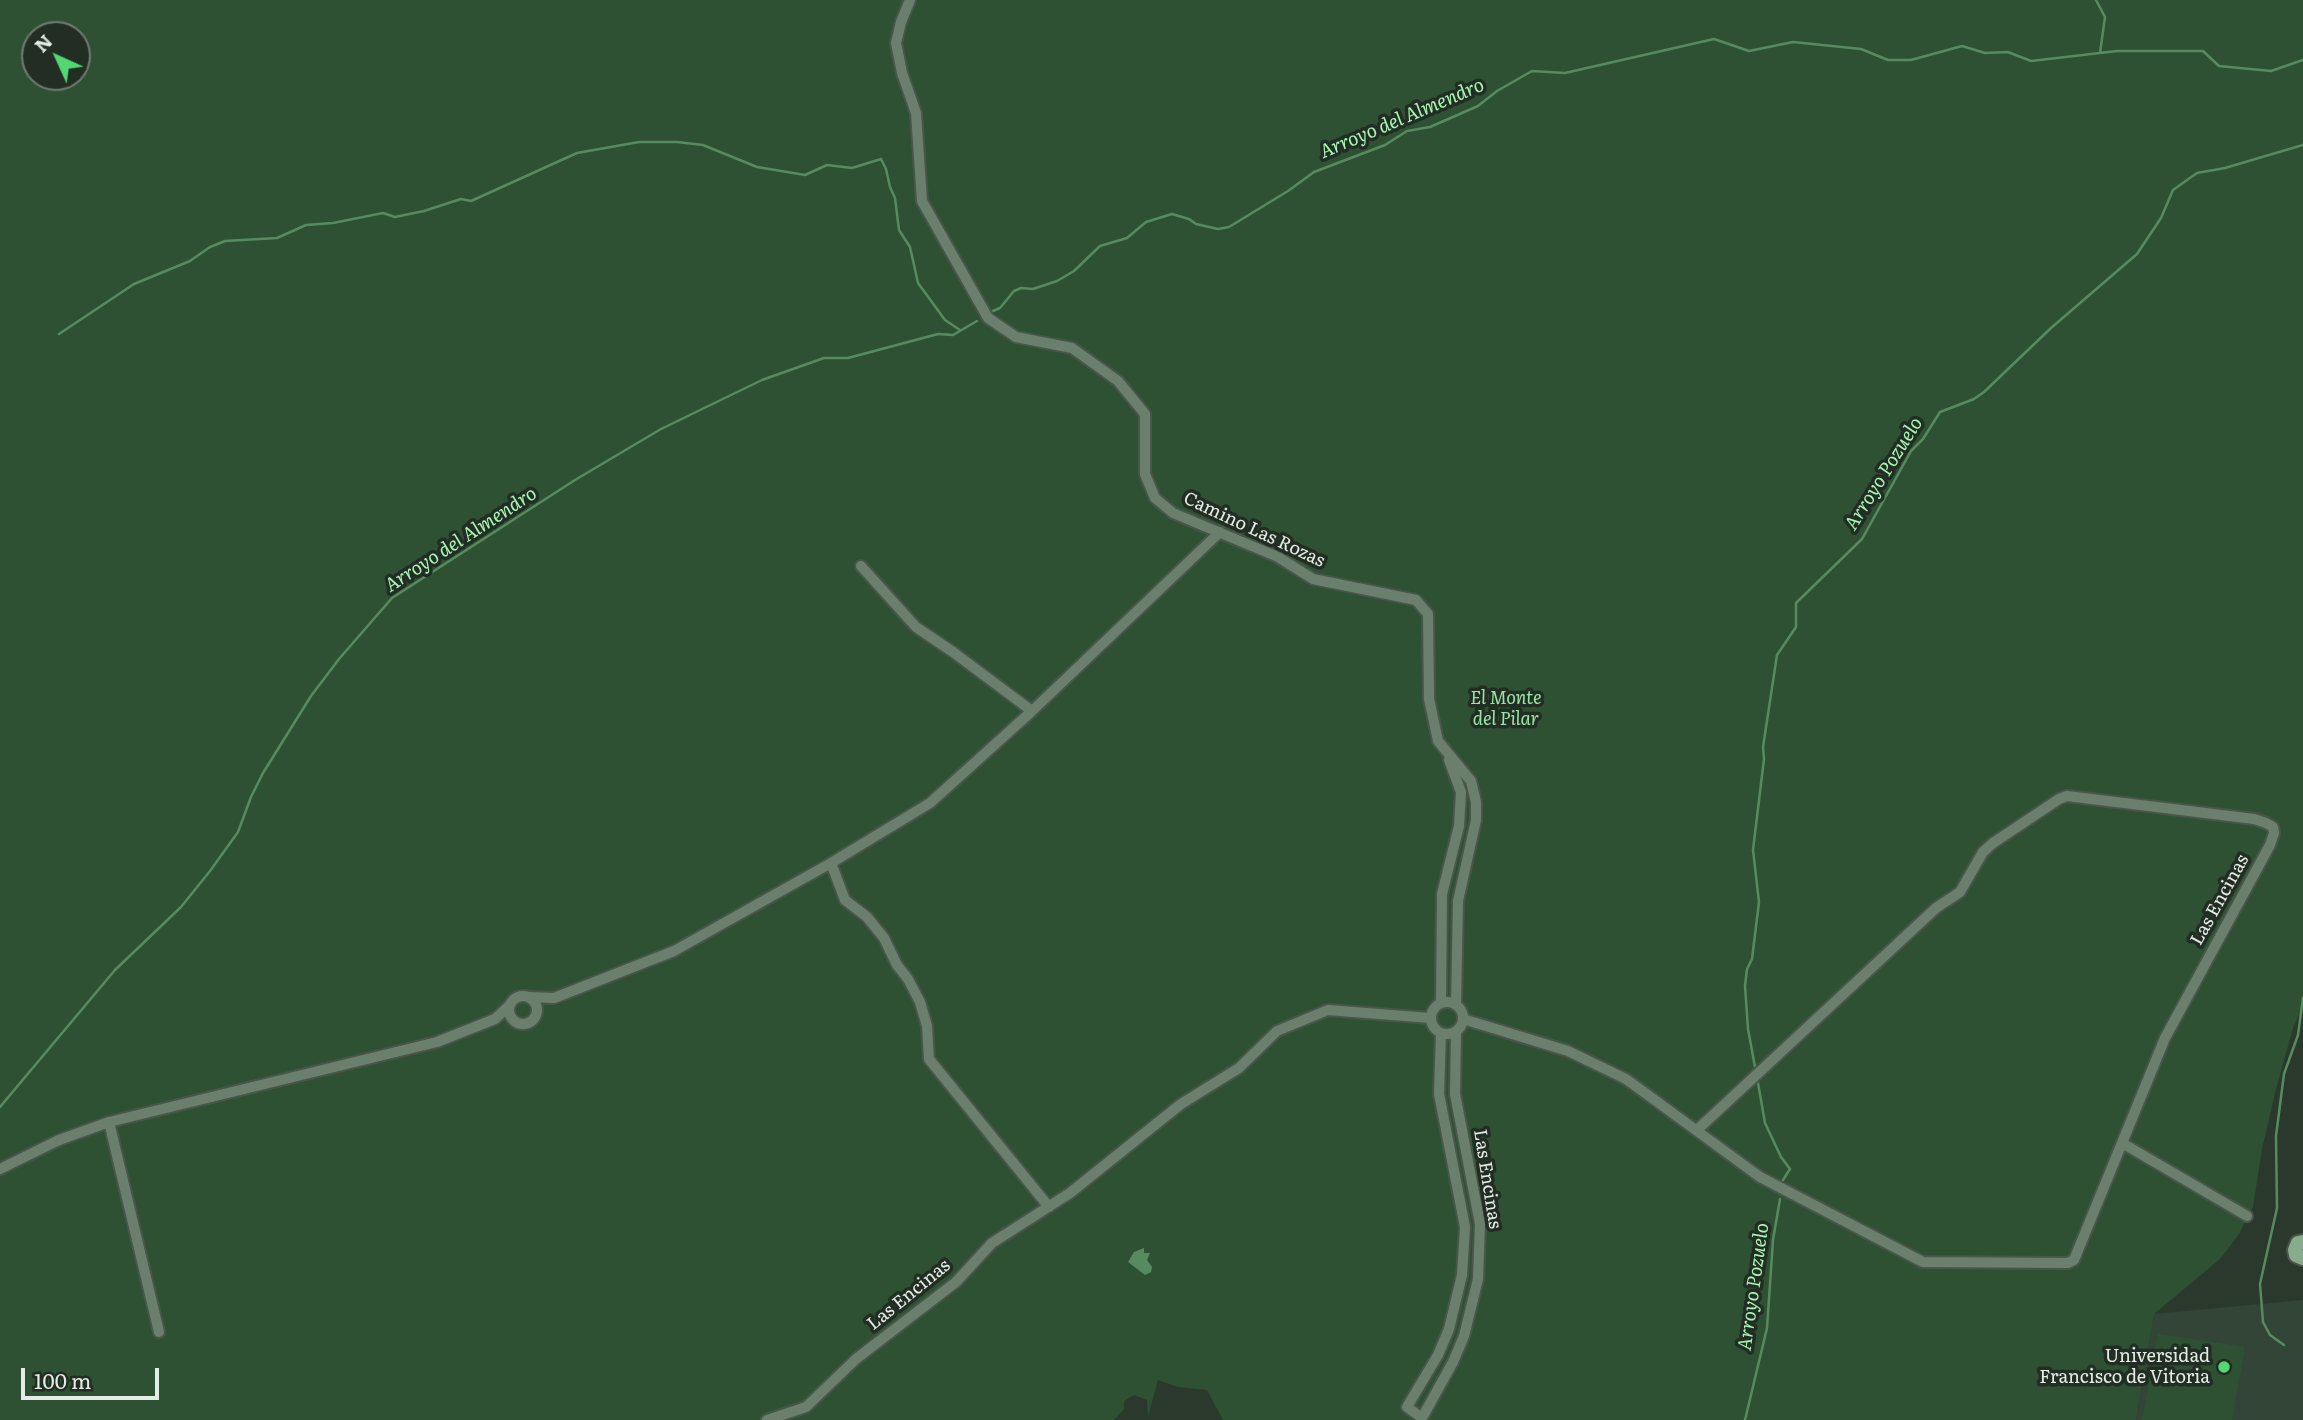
<!DOCTYPE html>
<style>
body{margin:0}
#map{position:relative;width:2303px;height:1420px;overflow:hidden;background:#2b392d;font-family:Literata,serif}
canvas{display:block}
.north{position:absolute;left:21px;top:21px;width:70px;height:70px;box-sizing:border-box;background:#222e23;border:2px solid #707a71;border-radius:50%;rotate:315deg;font-size:19px;font-weight:700;line-height:28px;text-align:center;color:#e4ede5}
.north::after{content:'';display:block;margin:auto;width:24px;height:32px;background:#53d673;clip-path:polygon(50% 0,100% 100%,50% 72%,0 100%)}
.scale{position:absolute;left:21px;top:1368px;width:138px;height:32px;box-sizing:border-box;border:4px solid #e4ede5;border-top:0;padding-left:9px;font-size:21px;line-height:24px;white-space:nowrap;color:#e4ede5;-webkit-text-stroke:5px #222e23;paint-order:stroke}
</style>
<div id="map">
<canvas width="2303" height="1420"></canvas>
<div class="north">N</div>
<div class="scale">100 m</div>
</div>
<script>
const context = document.querySelector('canvas').getContext('2d');
context.lineJoin = 'round';
function fillPath(path, color) {
  context.fillStyle = color;
  context.fill(path, 'evenodd');
}
function shape(rows) {
  const path = new Path2D();
  for (const r of rows) {
    if (r.length === 3) {
      path.moveTo(r[0] + r[2], r[1]);
      path.arc(r[0], r[1], r[2], 0, 2 * Math.PI);
      continue;
    }
    path.moveTo(r[0], r[1]);
    for (let i = 2; i < r.length; i += 2) path.lineTo(r[i], r[i + 1]);
  }
  return path;
}
function stroke(path, color, width, dash) {
  context.strokeStyle = color;
  context.lineWidth = width;
  context.lineCap = dash ? 'butt' : 'round';
  context.setLineDash(dash || []);
  context.stroke(path);
}
function drawText(font, color, halo, rows, align = 'center') {
  context.font = font + ' Literata,serif';
  context.lineWidth = 7;
  context.setLineDash([]);
  context.textBaseline = 'middle';
  context.strokeStyle = halo;
  context.fillStyle = color;
  for (const [text, x, y, turn = 0] of rows) {
    context.save();
    context.translate(x, y);
    context.rotate((+turn || 0) * Math.PI / 180);
    context.textAlign = isNaN(turn) ? turn : align;
    if (halo) context.strokeText(text, 0, 0);
    context.fillText(text, 0, 0);
    context.restore();
  }
}
fillPath(shape([
 [2303,1300,2303,1420,2136,1420,2154,1314]
]), '#334536');
fillPath(shape([
 [0,0,2303,0,2303,1005,2293,1028,2275,1093,2262,1149,2253,1207,2239,1234,2220,1259,2154,1314,2136,1420,1223,1420,1207,1390,1178,1387,1158,1380,1148,1416,1147,1400,1134,1395,1124,1401,1124,1409,1114,1420,0,1420],
 [35,35,77,35,77,77,35,77],
 [2158,1334,2245,1347,2232,1420,2142,1420]
]), '#2e5134');
fillPath(shape([
 [1144,1248,1144,1253,1150,1253,1147,1260,1152,1267,1151,1272,1145,1275,1128,1262,1134,1252]
]), '#578b5f');
stroke(shape([
 [2096,0,2105,17,2100,53],
 [993,311,1000,308,1014,291,1021,288,1033,289,1057,281,1074,271,1100,246,1127,238,1146,222,1172,214,1189,219,1196,224,1218,229,1229,227,1288,191,1314,172,1385,145,1407,131,1430,127,1478,106,1497,91,1532,71,1565,73,1714,39,1749,51,1793,42,1861,49,1888,60,1911,60,1962,46,1985,53,2008,52,2031,61,2117,51,2203,51,2219,66,2271,71,2303,60],
 [59,334,134,284,190,261,210,247,225,241,277,238,306,225,333,223,383,213,395,217,424,211,461,199,471,201,577,153,639,142,677,142,703,145,757,167,805,175,827,165,852,168,881,159,886,169,890,187,895,198,899,230,910,247,918,283,945,320,960,330],
 [1755,1067,1748,1029,1745,986,1747,969,1752,959,1759,902,1753,850,1764,759,1763,747,1777,655,1796,627,1796,603,1862,539,1911,451,1923,439,1940,412,1974,399,1984,392,2051,328,2137,254,2161,218,2173,190,2197,173,2225,168,2303,145],
 [1758,1083,1765,1123,1781,1157,1790,1169,1783,1180],
 [0,1107,115,970,181,907,210,871,238,832,251,797,263,773,311,696,339,659,392,598,575,480,661,429,762,380,824,358,848,358,938,334,953,335,977,321],
 [2284,1345,2270,1335,2263,1322,2260,1284,2277,1208,2276,1136,2284,1074,2298,1035,2303,998],
 [1745,1420,1767,1328,1773,1240,1780,1199]
]), '#578b5f', 2.5);
const street = shape([
 [910,0,901,22,896,43,902,73,916,113,922,201,988,318,1016,337,1072,348,1118,381,1145,414,1145,474,1155,498,1173,513,1278,557,1313,579,1416,600,1428,614,1429,699,1438,741,1471,781,1476,802,1476,820,1458,901,1456,1005],
 [861,566,916,627,953,652,1032,711],
 [831,863,845,900,867,917,884,938,897,965,908,979,920,1002,927,1026,929,1059,1049,1207],
 [523,1010,14],
 [529,997,554,998,674,951,831,863,930,803,1032,711,1220,532],
 [1447,1018,16],
 [1441,1003,1442,894,1459,826,1461,792,1449,760],
 [1463,1019,1568,1051,1626,1079,1760,1177,1923,1262,2068,1263,2074,1260,2165,1038,2270,845,2274,833,2273,827,2266,823,2254,819,2067,796,2059,799,1993,843,1983,852,1960,892,1936,908,1697,1130],
 [1441,1033,1439,1094,1465,1227,1462,1275,1449,1329,1438,1355,1407,1407,1422,1418,1453,1362,1464,1336,1478,1279,1480,1224,1455,1094,1456,1032],
 [109,1122,159,1332],
 [2122,1143,2247,1216],
 [0,1169,59,1140,109,1122,437,1042,495,1019,510,1005],
 [767,1420,806,1407,856,1359,956,1282,992,1243,1070,1193,1181,1104,1239,1068,1277,1031,1328,1010,1430,1018]
]);
const secondary = shape([
 [2303,1242,2298,1243,2295,1250,2296,1255,2303,1258]
]);
stroke(street, '#49564a', 14);
stroke(secondary, '#49564a', 18);
stroke(street, '#6a806d', 10);
stroke(secondary, '#87ab8c', 14);
for (const [x, y, r, color] of [
 [2224,1367,7,"#53d673"]
]) {
  const dot = new Path2D();
  dot.arc(x, y, r, 0, 2 * Math.PI);
  context.fillStyle = color;
  context.fill(dot);
  stroke(dot, '#222e23', 2.5);
}
drawText('18px', '#e4ede5', '#222e23', [
 ["Camino Las Rozas",1254,530,25],
 ["Las Encinas",2220,900,-61],
 ["Las Encinas",1487,1179,81],
 ["Las Encinas",909,1295,-39]
]);
drawText('italic 18px', '#98e5a4', '#222e23', [
 ["El Monte",1506,699],
 ["del Pilar",1506,720]
]);
drawText('18px', '#e4ede5', '#222e23', [
 ["Universidad",2210,1357],
 ["Francisco de Vitoria",2210,1378]
], 'right');
drawText('italic 19px', '#a8f6b4', '#222e23', [
 ["Arroyo del Almendro",1402,119,-23],
 ["Arroyo Pozuelo",1884,474,-58],
 ["Arroyo del Almendro",461,540,-33],
 ["Arroyo Pozuelo",1754,1287,-82]
]);
</script>
